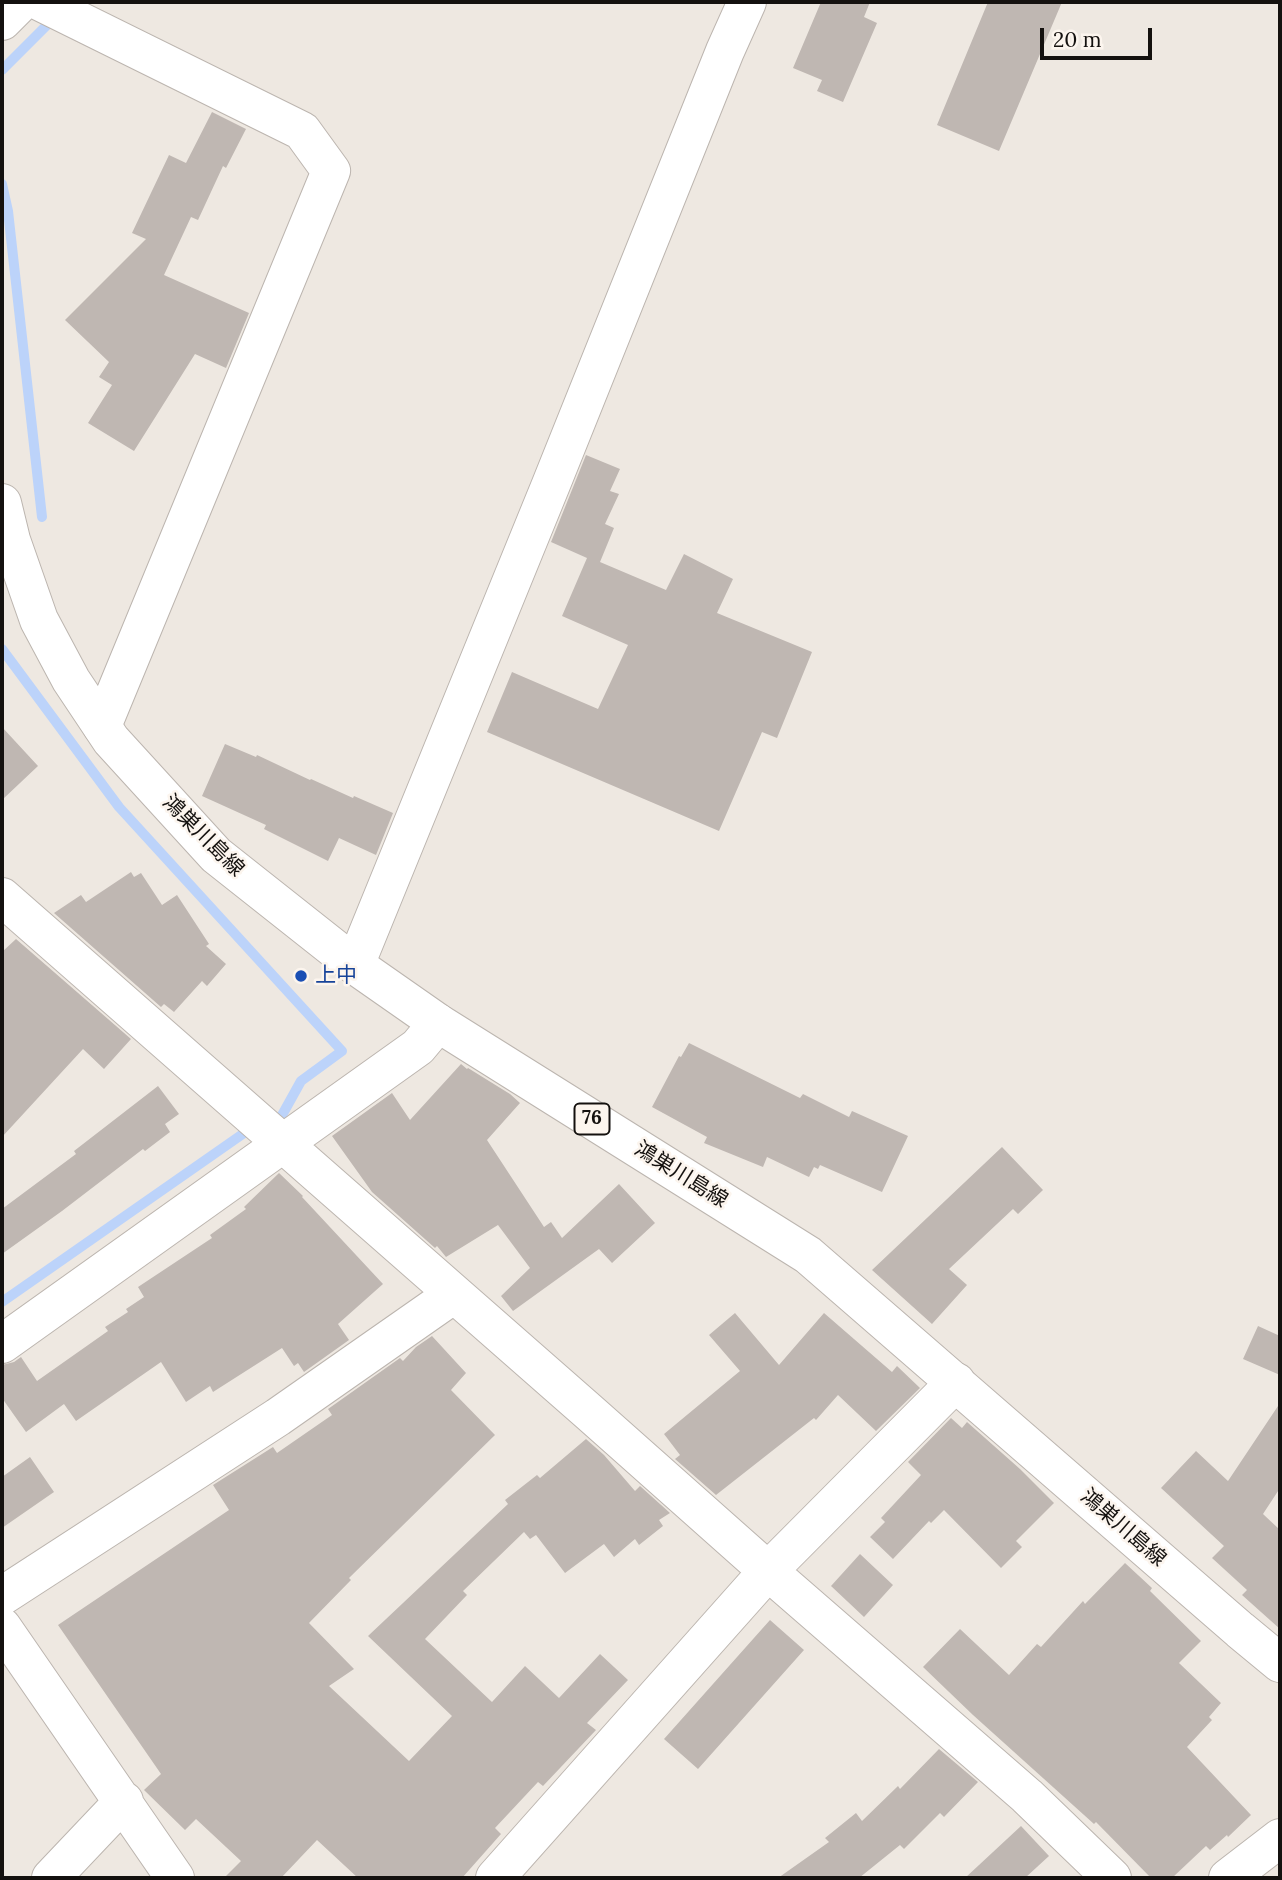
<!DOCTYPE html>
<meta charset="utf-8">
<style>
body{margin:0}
#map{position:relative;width:1282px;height:1880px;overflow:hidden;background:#eee8e1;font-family:Lora,serif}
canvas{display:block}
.frame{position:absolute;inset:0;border:4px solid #14110f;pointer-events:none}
.scale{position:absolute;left:1040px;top:28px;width:112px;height:32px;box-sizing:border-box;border:4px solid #14110f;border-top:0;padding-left:9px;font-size:21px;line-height:24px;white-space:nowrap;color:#14110f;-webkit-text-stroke:5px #fcf5ee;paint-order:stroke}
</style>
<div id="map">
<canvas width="1282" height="1880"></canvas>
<div class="frame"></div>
<div class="scale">20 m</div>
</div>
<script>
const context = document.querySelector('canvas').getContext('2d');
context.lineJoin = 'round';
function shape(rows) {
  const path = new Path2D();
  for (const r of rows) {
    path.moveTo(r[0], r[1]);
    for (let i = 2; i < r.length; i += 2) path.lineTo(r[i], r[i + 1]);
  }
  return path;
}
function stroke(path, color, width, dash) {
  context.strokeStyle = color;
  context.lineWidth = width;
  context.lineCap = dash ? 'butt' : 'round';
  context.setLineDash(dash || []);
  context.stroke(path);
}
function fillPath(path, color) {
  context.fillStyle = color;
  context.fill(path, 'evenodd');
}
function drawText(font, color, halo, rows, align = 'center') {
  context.font = font + ' Lora,"Noto Sans JP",serif';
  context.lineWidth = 5;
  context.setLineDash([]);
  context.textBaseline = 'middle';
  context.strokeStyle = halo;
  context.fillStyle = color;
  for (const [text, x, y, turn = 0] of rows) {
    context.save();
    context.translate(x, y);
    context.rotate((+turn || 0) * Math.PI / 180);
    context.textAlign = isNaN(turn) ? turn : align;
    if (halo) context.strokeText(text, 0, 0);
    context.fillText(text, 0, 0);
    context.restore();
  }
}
stroke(shape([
 [2,70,54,18],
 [2,184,8,211,42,517],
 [2,649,119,807,342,1051,301,1081,281,1117,268,1123],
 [2,1302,247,1131,254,1129]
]), '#bcd3fa', 10);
fillPath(shape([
 [821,2,870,2,864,17,877,23,843,102,817,91,822,80,793,68],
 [988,2,1062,2,999,151,937,125],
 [212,112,246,129,226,168,223,166,198,220,191,217,164,275,249,313,226,368,195,354,134,451,88,423,112,385,99,377,109,362,65,320,146,239,132,233,169,155,186,163],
 [586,455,620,469,610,491,619,494,605,524,614,528,600,562,666,590,684,554,733,579,717,613,812,652,777,738,762,732,719,831,487,732,512,672,598,709,628,645,562,616,587,558,551,542],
 [2,727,38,766,2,800],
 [225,744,256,757,257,755,310,780,311,779,353,798,354,796,393,813,376,855,339,838,328,861,264,829,266,825,202,796],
 [131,872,134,877,141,873,162,905,177,895,209,944,206,946,226,964,207,986,202,981,174,1012,164,1004,161,1007,54,913,81,895,86,902],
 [16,939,131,1039,104,1069,83,1049,2,1137,2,952],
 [689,1043,800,1098,803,1094,849,1117,852,1111,908,1136,882,1192,820,1165,818,1169,814,1167,809,1177,767,1157,763,1167,704,1143,707,1137,652,1107,679,1056,681,1057],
 [461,1064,467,1069,468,1068,510,1094,520,1103,487,1140,544,1227,551,1222,562,1238,619,1184,655,1223,612,1263,599,1249,513,1311,501,1296,530,1268,498,1225,446,1257,437,1246,435,1248,372,1192,332,1136,392,1093,410,1120],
 [158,1086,179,1114,165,1124,170,1132,145,1151,143,1149,62,1211,2,1254,2,1209,76,1154,74,1151],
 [1002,1147,1043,1190,1018,1214,1013,1209,949,1269,967,1285,932,1324,872,1270],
 [279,1173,303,1196,302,1197,383,1284,338,1324,349,1340,304,1372,298,1363,294,1366,282,1348,213,1392,210,1386,186,1402,161,1362,76,1421,64,1404,26,1432,2,1398,2,1365,14,1362,21,1357,37,1381,108,1331,105,1327,128,1312,126,1309,144,1297,138,1287,212,1238,210,1235,246,1209,244,1207],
 [735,1313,779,1365,824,1313,892,1372,897,1366,920,1388,876,1431,838,1395,816,1420,814,1418,716,1495,675,1459,680,1455,664,1434,740,1371,709,1335],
 [1258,1326,1280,1336,1280,1375,1243,1359],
 [432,1336,466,1373,451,1390,495,1435,349,1578,351,1580,309,1623,354,1669,329,1686,409,1761,452,1716,368,1636,508,1504,505,1500,537,1475,540,1478,586,1439,604,1455,635,1491,640,1486,670,1513,659,1520,663,1526,639,1545,635,1539,614,1557,604,1544,565,1573,536,1535,530,1539,524,1532,463,1591,467,1595,425,1639,492,1702,525,1666,559,1698,600,1654,628,1680,587,1723,596,1730,543,1786,538,1782,495,1828,501,1834,462,1878,358,1878,317,1840,281,1878,224,1878,241,1861,196,1819,185,1830,144,1790,161,1774,58,1625,229,1510,213,1485,273,1447,277,1453,332,1415,328,1409,400,1358,403,1361,416,1347],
 [1280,1403,1280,1488,1263,1514,1280,1530,1280,1629,1242,1595,1247,1590,1212,1558,1224,1546,1161,1488,1196,1451,1228,1481],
 [951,1418,962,1428,967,1422,1020,1469,1054,1503,1016,1541,1022,1547,1001,1568,944,1510,931,1523,929,1521,893,1559,870,1537,885,1522,881,1518,921,1475,908,1462],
 [30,1457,54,1492,2,1528,2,1477],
 [860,1554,893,1585,864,1617,831,1586],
 [1125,1563,1152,1588,1150,1591,1201,1641,1179,1663,1221,1703,1209,1717,1212,1720,1187,1747,1251,1815,1228,1837,1227,1835,1210,1850,1206,1846,1172,1878,1151,1878,1096,1822,1094,1824,973,1715,923,1667,960,1629,1009,1675,1037,1644,1041,1647,1083,1601,1085,1604],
 [770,1620,804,1650,698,1769,664,1739],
 [939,1749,978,1782,944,1817,940,1813,904,1849,900,1845,859,1878,778,1878,829,1842,825,1838,856,1813,862,1821,898,1786,900,1789],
 [1021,1826,1049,1856,1025,1878,965,1878]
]), '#bfb7b2');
const street = shape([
 [41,2,302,131,331,171,102,726],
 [2,21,21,2],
 [2,897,589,1412,768,1571,1027,1796,1112,1878],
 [355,965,552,482,725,51,747,2],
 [2,1344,418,1047,438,1023],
 [2,1596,278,1417,454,1294],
 [2,1627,175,1878],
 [51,1878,124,1801],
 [495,1878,768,1571,956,1382],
 [1228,1878,1280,1838]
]);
const primary = shape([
 [2,503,11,540,39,620,71,680,111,740,216,855,355,965,438,1023,808,1255,1240,1630,1280,1663]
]);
stroke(street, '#bcb5af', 40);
stroke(primary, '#bcb5af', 40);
stroke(street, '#fff', 38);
stroke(primary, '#fff', 38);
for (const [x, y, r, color] of [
 [301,976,7,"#1a4fb4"]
]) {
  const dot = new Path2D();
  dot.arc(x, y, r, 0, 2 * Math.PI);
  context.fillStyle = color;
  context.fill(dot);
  stroke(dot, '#fcf5ee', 2.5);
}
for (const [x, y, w] of [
 [592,1119,35]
]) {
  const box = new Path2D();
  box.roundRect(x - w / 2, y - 15.5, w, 31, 5);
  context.fillStyle = '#fcf5ee';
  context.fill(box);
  stroke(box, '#14110f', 2);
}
drawText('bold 19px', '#14110f', null, [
 ["76",592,1119]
]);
drawText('21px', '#14110f', '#fcf5ee', [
 ["鴻巣川島線",203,836,45],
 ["鴻巣川島線",681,1175,32],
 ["鴻巣川島線",1123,1528,41]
]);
drawText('21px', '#164399', '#fcf5ee', [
 ["上中",315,976]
], 'left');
</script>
